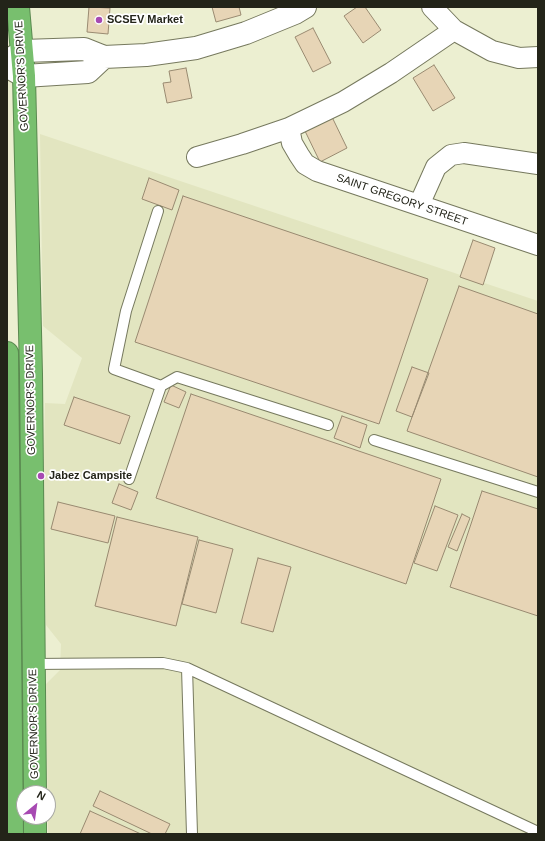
<!DOCTYPE html>
<style>
body{margin:0}
#map{position:relative;width:545px;height:841px;overflow:hidden;background:#ecefd1;font-family:Arial,sans-serif}
canvas{display:block}
.frame{position:absolute;inset:0;border:8px solid #232419;pointer-events:none}
.north{position:absolute;left:16px;top:785px;width:40px;height:40px;box-sizing:border-box;background:#fff;border:1px solid #a7a7a3;border-radius:50%;rotate:29deg;font-size:11px;font-weight:700;line-height:16px;text-align:center;color:#232419}
.north::after{content:'';display:block;margin:auto;width:14px;height:18px;background:#a749b2;clip-path:polygon(50% 0,100% 100%,50% 72%,0 100%)}
</style>
<div id="map">
<canvas width="545" height="841"></canvas>
<div class="frame"></div>
<div class="north">N</div>
</div>
<script>
const context = document.querySelector('canvas').getContext('2d');
context.lineJoin = 'round';
function fillPath(path, color) {
  context.fillStyle = color;
  context.fill(path, 'evenodd');
}
function shape(rows) {
  const path = new Path2D();
  for (const r of rows) {
    path.moveTo(r[0], r[1]);
    for (let i = 2; i < r.length; i += 2) path.lineTo(r[i], r[i + 1]);
  }
  return path;
}
function stroke(path, color, width, dash) {
  context.strokeStyle = color;
  context.lineWidth = width;
  context.lineCap = dash ? 'butt' : 'round';
  context.setLineDash(dash || []);
  context.stroke(path);
}
function drawText(font, color, halo, rows, align = 'center') {
  context.font = font + ' Arial,sans-serif';
  context.lineWidth = 3.5;
  context.setLineDash([]);
  context.textBaseline = 'middle';
  context.strokeStyle = halo;
  context.fillStyle = color;
  for (const [text, x, y, turn = 0] of rows) {
    context.save();
    context.translate(x, y);
    context.rotate((+turn || 0) * Math.PI / 180);
    context.textAlign = isNaN(turn) ? turn : align;
    if (halo) context.strokeText(text, 0, 0);
    context.fillText(text, 0, 0);
    context.restore();
  }
}
fillPath(shape([
 [40,134,538,301,538,834,48,834,46,684,60,670,61,644,46,625,43,490,45,403,65,404,82,358,43,326]
]), '#e2e5c0');
const building = shape([
 [89,7,110,8,108,34,87,32,89,7],
 [212,7,239,7,241,15,216,22,212,7],
 [357,7,365,7,381,30,363,43,344,16,357,7],
 [313,28,331,63,313,72,295,37,313,28],
 [434,65,455,98,433,111,413,78,434,65],
 [186,68,192,98,167,103,163,83,171,82,169,71,186,68],
 [332,117,347,148,320,162,305,131,332,117],
 [149,178,179,190,172,210,142,199,149,178],
 [183,196,428,279,379,424,135,342,183,196],
 [473,240,495,248,483,285,460,277,473,240],
 [459,286,538,314,538,477,407,431,459,286],
 [412,367,429,373,412,417,396,411,412,367],
 [171,385,186,392,179,408,164,402,171,385],
 [191,394,441,479,406,584,156,498,191,394],
 [74,397,130,416,120,444,64,425,74,397],
 [342,416,367,425,360,448,334,438,342,416],
 [119,484,138,492,131,510,112,503,119,484],
 [482,491,538,509,538,616,450,587,482,491],
 [58,502,115,516,108,543,51,529,58,502],
 [435,506,458,515,437,571,414,563,435,506],
 [462,514,470,518,457,551,448,547,462,514],
 [117,517,198,537,176,626,95,606,117,517],
 [199,540,233,549,216,613,182,604,199,540],
 [258,558,291,567,273,632,241,623,258,558],
 [100,791,170,824,165,834,152,834,93,806,100,791],
 [90,811,141,834,80,834,90,811]
]);
fillPath(building, '#e7d5b6');
stroke(building, '#998a71', 1);
const lane = shape([
 [158,211,126,311,114,369,161,386,177,377,328,425],
 [374,440,538,492],
 [129,479,161,386],
 [31,664,163,663,187,668,538,832],
 [187,668,192,834]
]);
const street = shape([
 [432,7,454,30,492,51,519,58,538,57],
 [289,128,292,143,299,155,305,164,317,171,538,245],
 [197,157,242,144,289,128,343,102,391,73,454,30],
 [419,205,436,167,451,155,464,153,538,164]
]);
const secondary = shape([
 [7,61,23,51,84,49,104,57,146,55,196,48,246,33,295,13,305,7],
 [8,67,24,76,88,72,104,57]
]);
const highway = shape([
 [18,7,24,76,31,374,35,793],
 [7,353,12,834],
 [35,817,35,834]
]);
stroke(lane, '#76795e', 12);
stroke(street, '#76795e', 22);
stroke(secondary, '#76795e', 24);
stroke(highway, '#5a8950', 24);
stroke(lane, '#fff', 10);
stroke(street, '#fff', 20);
stroke(secondary, '#fff', 22);
stroke(highway, '#78bf6e', 22);
for (const [x, y, r, color] of [
 [99,20,4,"#a749b2"],
 [41,476,4,"#a749b2"]
]) {
  const dot = new Path2D();
  dot.arc(x, y, r, 0, 2 * Math.PI);
  context.fillStyle = color;
  context.fill(dot);
  stroke(dot, '#fff', 1.5);
}
drawText('bold 11px', '#232419', '#fff', [
 ["SCSEV Market",107,20],
 ["Jabez Campsite",49,476]
], 'left');
drawText('11px', '#232419', '#fff', [
 ["GOVERNOR'S DRIVE",22,76,-93],
 ["SAINT GREGORY STREET",402,200,19],
 ["GOVERNOR'S DRIVE",31,400,-91],
 ["GOVERNOR'S DRIVE",34,724,-91]
]);
</script>
